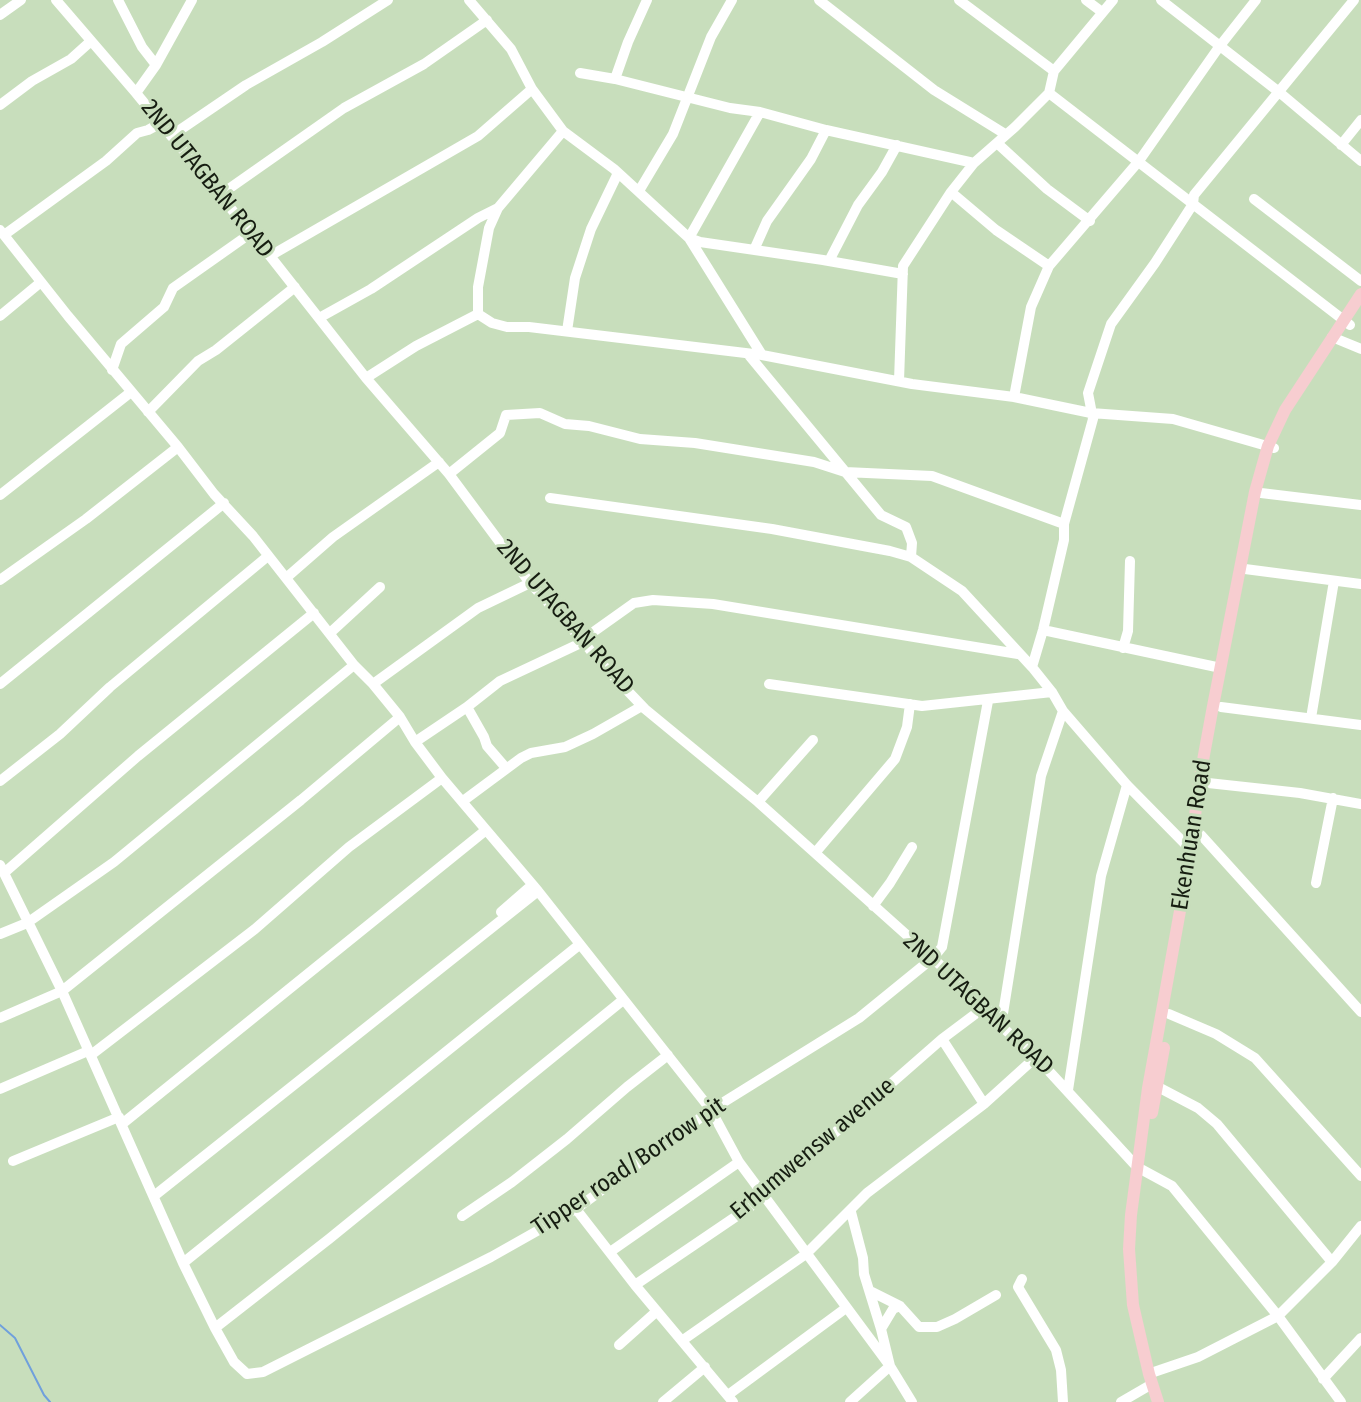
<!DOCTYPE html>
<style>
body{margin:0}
canvas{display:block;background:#c8debc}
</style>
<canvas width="1361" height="1402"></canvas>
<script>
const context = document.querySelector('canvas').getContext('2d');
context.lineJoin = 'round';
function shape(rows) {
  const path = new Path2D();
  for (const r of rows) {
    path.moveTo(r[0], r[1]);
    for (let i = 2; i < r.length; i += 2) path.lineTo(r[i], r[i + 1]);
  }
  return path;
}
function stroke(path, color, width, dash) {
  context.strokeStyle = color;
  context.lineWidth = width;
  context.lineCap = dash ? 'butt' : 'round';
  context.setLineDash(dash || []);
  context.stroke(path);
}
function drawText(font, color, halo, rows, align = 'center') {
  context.font = font + ' "Fira Sans Condensed",sans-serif';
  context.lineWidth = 6;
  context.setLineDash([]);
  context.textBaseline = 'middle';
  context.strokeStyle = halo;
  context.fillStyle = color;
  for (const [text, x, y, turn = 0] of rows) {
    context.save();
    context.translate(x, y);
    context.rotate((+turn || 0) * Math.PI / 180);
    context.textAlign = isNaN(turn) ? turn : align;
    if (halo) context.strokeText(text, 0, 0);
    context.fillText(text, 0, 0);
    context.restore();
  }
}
stroke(shape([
 [0,1325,15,1338,44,1395,50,1402]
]), '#70a0dc', 2);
stroke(shape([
 [56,0,136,93,270,256,366,378,449,474,530,583,582,640,598,660,645,709,758,802,986,1006,1001,1026,1036,1057,1137,1167,1172,1186,1278,1316,1341,1402],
 [118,0,142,47,156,65],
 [469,0,511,49,532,89,563,131,614,169,689,238,762,355],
 [819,0,934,90,1005,134],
 [959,0,1054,71],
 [1086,0,1102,12],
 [1161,0,1279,92,1361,161],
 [0,15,21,0],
 [580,73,615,79,730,108,760,112,826,130,974,163],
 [615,79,628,42,647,0],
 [136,93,156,65,192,0],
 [1049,93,1350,325],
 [0,105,32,81,71,59,91,41],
 [760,112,689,238,700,242,823,260,903,274],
 [171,136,246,85,322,42,388,0],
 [997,143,1047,189,1090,221],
 [1341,145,1361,120],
 [639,191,673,134,711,37,732,0],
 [951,192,996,230,1049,266],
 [220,195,344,108,424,64,487,20],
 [1254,199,1361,281],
 [0,230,68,316,178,447,214,494,253,536,354,665,373,684,400,717,415,742,442,778,538,891,711,1110,739,1162,890,1366,912,1402],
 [4,235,106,161,137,133,148,130,161,123],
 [754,250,767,221,811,159,826,130],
 [270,256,478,136,532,89],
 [829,261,858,205,882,172,897,145],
 [478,314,478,287,489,228,498,208,563,131],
 [0,316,41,282],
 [319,318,371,289,478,218,498,208],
 [567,331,575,278,591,229,618,173],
 [1332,337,1361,349],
 [748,354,881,515,906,527,912,543,911,557,962,591,1032,667,1052,692,1063,711,1127,785,1191,850],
 [112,370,121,344,164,307,173,288,251,233],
 [366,378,416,346,478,314,492,323,507,327,529,327,762,355,912,384,1014,397,1091,413,1173,419,1274,448],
 [899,381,903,266,951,192,974,163,1015,127,1049,93,1054,71,1113,0],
 [1014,397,1031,307,1049,266,1139,161,1219,47,1256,0],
 [148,412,198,361,216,350,295,287],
 [449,474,500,433,506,415,540,413,565,424,589,426,640,439,695,443,814,462,845,472,932,476,1064,524],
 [1261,493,1361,505],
 [0,495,131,392],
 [550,498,772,529,890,551,911,557],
 [1245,569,1361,584],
 [286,578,333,537,439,462],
 [0,580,86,519,178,447],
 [1043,630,1221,668],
 [330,633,380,587],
 [582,640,634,603,653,600,713,604,1018,654],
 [1123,648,1128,631,1130,561],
 [1032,667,1043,630,1064,540,1064,524,1093,419,1088,393,1111,324,1155,263,1193,204,1194,195,1354,0],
 [0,684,224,503],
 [373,684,478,608,530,583],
 [769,684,922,706,1052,692],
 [1221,707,1361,725],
 [1311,718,1334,581],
 [415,742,467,707],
 [506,768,487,746,484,737,467,707,500,681,583,642],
 [0,781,60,734,110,687,268,556],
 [1199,782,1300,793,1361,804],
 [463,801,521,758,531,753,565,747,593,734,642,706],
 [758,802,813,740],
 [1201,835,1361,1012],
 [815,853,895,759,907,727,910,704],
 [0,865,62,991,183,1263,215,1328,234,1362,247,1374,263,1372,491,1257,576,1209,711,1110,859,1018,934,957,942,947,988,701],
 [4,873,138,756,314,613],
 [1316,883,1333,798],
 [873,906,890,883,912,847],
 [501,912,532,885],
 [0,934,27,923,114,862,354,665],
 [1169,1014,1216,1034,1255,1058,1361,1176],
 [0,1018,62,991,301,800,400,717],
 [1001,1026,1041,776,1063,711],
 [942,1039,984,1104],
 [91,1055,255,929,349,847,442,778],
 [1158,1087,1198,1108,1217,1124,1332,1262],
 [0,1089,88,1051],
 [1068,1090,1101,876,1127,785],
 [122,1124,486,830],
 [13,1161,119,1117],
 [154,1196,538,891],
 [576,1209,635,1285,733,1402],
 [462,1216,512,1182,567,1139,627,1087,668,1055],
 [610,1252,739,1162],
 [183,1263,579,945],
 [1022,1279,1018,1287,1056,1350,1061,1370,1063,1402],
 [635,1285,750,1207,942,1039,986,1006],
 [870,1291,900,1306,919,1327,937,1327,955,1319,996,1295],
 [215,1328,329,1239,623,1000],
 [881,1329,893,1309,900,1306],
 [683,1340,806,1254,867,1193,984,1104,1036,1057],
 [619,1345,657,1311],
 [1154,1372,1198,1357,1278,1316,1332,1262,1361,1226],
 [1323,1379,1361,1338],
 [728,1395,846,1308],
 [663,1402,705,1367],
 [850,1402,890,1366,881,1329,864,1274,863,1258,851,1212],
 [1121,1402,1152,1384]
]), '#fff', 10);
stroke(shape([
 [1152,1113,1164,1048],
 [1158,1402,1149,1374,1133,1305,1129,1249,1131,1215,1148,1088,1191,850,1199,782,1213,706,1255,492,1268,446,1285,410,1361,294]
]), '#f7cdd0', 12);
drawText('24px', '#161d11', '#c8debc', [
 ["2ND UTAGBAN ROAD",207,179,51],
 ["2ND UTAGBAN ROAD",565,617,49],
 ["Ekenhuan Road",1192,835,-81],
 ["2ND UTAGBAN ROAD",978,1004,43],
 ["Erhumwensw avenue",813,1149,-40],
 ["Tipper road/Borrow pit",629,1167,-34]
]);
</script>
